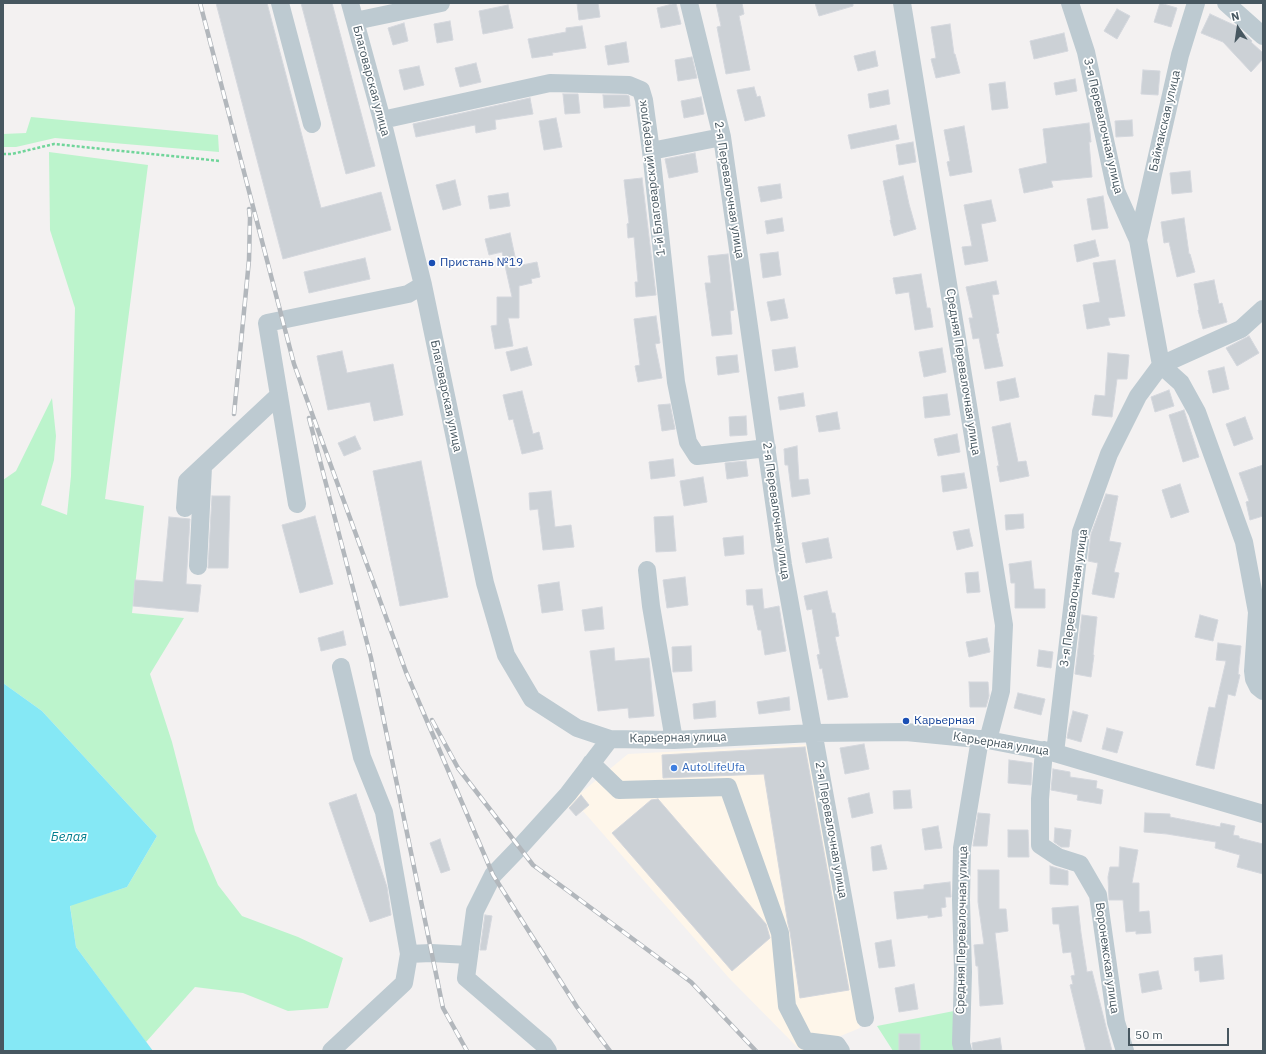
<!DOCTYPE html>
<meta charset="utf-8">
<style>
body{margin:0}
#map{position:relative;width:1266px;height:1054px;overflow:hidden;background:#f3f1f1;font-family:"IBM Plex Sans",sans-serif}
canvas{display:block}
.frame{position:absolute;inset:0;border:4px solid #475760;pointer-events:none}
.north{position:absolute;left:1218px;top:8px;width:40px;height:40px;-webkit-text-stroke:3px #fff;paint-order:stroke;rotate:347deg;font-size:11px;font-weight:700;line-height:16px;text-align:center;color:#475760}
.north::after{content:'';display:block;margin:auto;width:14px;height:18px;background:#475760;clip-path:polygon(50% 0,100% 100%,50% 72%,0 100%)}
.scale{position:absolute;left:1128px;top:1028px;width:101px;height:18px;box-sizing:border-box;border:2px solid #475760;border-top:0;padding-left:5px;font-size:12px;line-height:14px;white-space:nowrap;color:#475760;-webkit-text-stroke:3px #fff;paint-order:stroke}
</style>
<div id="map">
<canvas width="1266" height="1054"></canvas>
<div class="frame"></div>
<div class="north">N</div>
<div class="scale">50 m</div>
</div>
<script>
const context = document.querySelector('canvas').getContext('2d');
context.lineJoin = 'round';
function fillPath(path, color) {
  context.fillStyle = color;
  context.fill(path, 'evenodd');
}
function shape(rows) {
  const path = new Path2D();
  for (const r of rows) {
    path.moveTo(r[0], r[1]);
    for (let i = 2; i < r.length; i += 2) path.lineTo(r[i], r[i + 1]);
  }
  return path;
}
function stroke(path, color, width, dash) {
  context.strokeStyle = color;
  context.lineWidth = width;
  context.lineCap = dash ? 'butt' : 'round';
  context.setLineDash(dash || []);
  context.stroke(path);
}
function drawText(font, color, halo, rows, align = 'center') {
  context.font = font + ' "IBM Plex Sans",sans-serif';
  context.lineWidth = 3.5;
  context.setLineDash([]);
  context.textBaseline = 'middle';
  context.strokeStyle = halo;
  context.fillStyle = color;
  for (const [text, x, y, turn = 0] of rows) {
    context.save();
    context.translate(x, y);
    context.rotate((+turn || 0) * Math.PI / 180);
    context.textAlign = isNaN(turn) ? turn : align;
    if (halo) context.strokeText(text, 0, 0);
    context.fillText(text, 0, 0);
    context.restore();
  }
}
fillPath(shape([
 [812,744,860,1028,804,1051,801,1051,729,978,583,811,576,816,566,805,628,754]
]), '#fef6ea');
fillPath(shape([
 [31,117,218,135,219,152,55,138,16,147,3,147,3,134,26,133],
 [49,152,148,165,105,499,144,506,132,613,184,618,150,674,172,742,195,831,218,885,242,916,298,937,343,958,328,1008,288,1011,243,993,195,987,146,1042,76,947,70,905,127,887,157,836,42,711,3,683,3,480,16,471,52,398,56,436,54,460,41,505,67,515,71,476,75,308,50,230],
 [954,1011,956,1051,893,1051,877,1026]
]), '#bcf4cc');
fillPath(shape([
 [3,683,42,711,157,836,127,887,70,906,76,947,153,1051,3,1051]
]), '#85e8f5');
const building = shape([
 [216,3,267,3,321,208,381,192,391,230,283,259,216,3],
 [301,3,332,3,375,166,346,174,301,3],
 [577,3,598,3,600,17,579,20,577,3],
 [676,3,681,24,661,28,657,8,676,3],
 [716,3,742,3,744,14,739,16,750,70,726,74,717,27,721,26,716,3],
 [815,3,853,3,853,6,819,16,815,3],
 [1160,3,1177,8,1171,27,1154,22,1160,3],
 [508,5,513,28,483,34,479,11,508,5],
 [1117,9,1130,16,1117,39,1104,31,1117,9],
 [1210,14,1236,26,1252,41,1251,42,1263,53,1263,59,1251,72,1223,42,1201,33,1210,14],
 [450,21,453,40,437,43,434,24,450,21],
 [404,23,408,41,393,45,388,28,404,23],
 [950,24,954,54,955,54,960,73,936,78,931,59,936,58,931,27,950,24],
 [582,26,586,48,552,53,553,55,532,58,528,39,566,32,566,28,582,26],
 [1064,33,1068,51,1034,59,1030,41,1064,33],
 [626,42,629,62,608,65,605,46,626,42],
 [875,51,878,66,858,71,854,56,875,51],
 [692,57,697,78,678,81,675,60,692,57],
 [476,63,481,82,460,87,455,68,476,63],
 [419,66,424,85,404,90,399,70,419,66],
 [1143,70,1160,71,1158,95,1141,94,1143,70],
 [1075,79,1077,91,1056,95,1054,83,1075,79],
 [1005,82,1008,108,992,110,989,84,1005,82],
 [754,87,757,97,760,96,765,116,745,121,737,90,754,87],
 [888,90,890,104,870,108,868,94,888,90],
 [563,94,578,94,580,113,565,114,563,94],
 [603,95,627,95,629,96,630,106,604,108,603,95],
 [701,97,704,114,684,118,681,101,701,97],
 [530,98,533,114,495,120,496,129,476,133,475,125,416,137,413,124,530,98],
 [556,118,562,147,544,150,539,121,556,118],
 [1132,120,1133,136,1116,137,1115,121,1132,120],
 [1089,123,1091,142,1089,142,1092,177,1051,181,1053,187,1024,193,1019,169,1047,163,1043,129,1089,123],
 [896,125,899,139,851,149,848,135,896,125],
 [964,126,972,172,950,176,947,162,950,161,944,130,964,126],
 [913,142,916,162,899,165,896,145,913,142],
 [695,153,698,172,669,178,665,159,695,153],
 [1190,171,1192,192,1172,194,1170,173,1190,171],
 [903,176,909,204,916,229,894,236,890,220,891,220,883,181,903,176],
 [642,178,656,295,636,297,635,282,638,282,634,237,628,238,627,224,629,223,624,180,642,178],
 [455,180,461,205,443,210,436,185,455,180],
 [780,184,782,198,761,202,758,187,780,184],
 [508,193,510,206,490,209,488,196,508,193],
 [1103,196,1108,228,1092,230,1087,199,1103,196],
 [991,200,996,221,981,224,988,261,965,265,962,247,972,246,964,205,991,200],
 [782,218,784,231,767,234,765,221,782,218],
 [1184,218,1189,254,1190,254,1195,272,1177,277,1169,242,1164,243,1161,222,1184,218],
 [510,233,517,266,537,262,540,277,531,279,532,283,519,286,519,318,508,318,513,346,495,349,491,326,497,325,497,297,512,297,502,252,489,255,485,239,510,233],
 [1095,240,1099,256,1077,262,1074,245,1095,240],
 [778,252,781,275,763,278,760,254,778,252],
 [728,254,734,310,730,311,732,334,712,336,705,283,711,283,708,256,728,254],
 [365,258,370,279,309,293,304,272,365,258],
 [1115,260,1125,316,1108,318,1110,325,1087,329,1083,305,1100,302,1093,263,1115,260],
 [921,274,927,308,930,308,933,327,915,330,909,292,896,294,893,278,921,274],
 [1214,280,1219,304,1222,303,1227,322,1203,329,1198,310,1199,310,1194,284,1214,280],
 [996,281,999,294,992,295,999,333,996,334,1003,366,985,369,979,338,973,339,969,318,973,318,966,287,996,281],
 [784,299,788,318,771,321,767,302,784,299],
 [656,316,660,343,655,344,662,378,638,382,635,366,640,365,634,319,656,316],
 [1249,336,1259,353,1237,366,1226,348,1249,336],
 [527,347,532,365,511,371,506,352,527,347],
 [795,347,798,367,775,371,772,350,795,347],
 [942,348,946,372,924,377,919,352,942,348],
 [342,351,347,373,393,364,403,415,374,421,370,402,328,410,317,356,342,351],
 [1108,353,1129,355,1127,379,1117,379,1112,417,1092,415,1095,395,1105,396,1108,353],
 [737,355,739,372,718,375,716,357,737,355],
 [1224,367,1229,389,1213,393,1208,371,1224,367],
 [1015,378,1019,397,1000,401,997,382,1015,378],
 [1169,390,1174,406,1155,412,1151,397,1169,390],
 [522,391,533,434,539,432,543,449,522,454,513,419,509,420,503,395,522,391],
 [803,393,805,406,780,410,778,397,803,393],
 [947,394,950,415,925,418,923,397,947,394],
 [670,404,675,429,662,431,658,405,670,404],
 [1184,410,1199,457,1183,462,1169,415,1184,410],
 [837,412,840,429,819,432,816,416,837,412],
 [746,416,747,435,730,436,729,417,746,416],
 [1245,417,1253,439,1234,446,1226,424,1245,417],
 [1010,423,1018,462,1026,461,1029,476,1000,482,997,466,999,466,992,427,1010,423],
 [957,434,960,452,938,456,934,439,957,434],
 [355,436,361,449,344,456,338,443,355,436],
 [797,446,799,480,808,479,810,494,792,497,788,465,785,465,784,449,797,446],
 [673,459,675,476,651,479,649,462,673,459],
 [421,461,448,597,400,606,373,471,421,461],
 [746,461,748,476,727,479,725,463,746,461],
 [1263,465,1263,516,1250,520,1246,502,1249,501,1239,473,1263,465],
 [964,473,967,488,943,492,941,476,964,473],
 [703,477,707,502,684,506,680,481,703,477],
 [1180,484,1189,512,1171,518,1162,490,1180,484],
 [551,491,555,527,571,525,574,547,543,550,538,509,530,510,529,493,551,491],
 [1106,494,1118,496,1109,541,1121,543,1114,572,1119,573,1114,598,1092,594,1098,563,1088,561,1091,534,1106,494],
 [212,496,230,496,228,568,208,568,212,496],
 [1023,514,1024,528,1006,530,1005,515,1023,514],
 [315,516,333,584,300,593,282,525,315,516],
 [673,516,676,551,656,552,654,517,673,516],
 [169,517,190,519,186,584,201,585,198,612,133,606,135,580,163,582,169,517],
 [969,529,973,546,957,550,953,532,969,529],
 [743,536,744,554,725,556,723,538,743,536],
 [828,538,832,558,806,563,802,543,828,538],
 [1031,561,1034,589,1045,589,1045,608,1015,608,1015,583,1011,583,1009,564,1031,561],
 [978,572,980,592,967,593,965,573,978,572],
 [685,577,688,605,667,608,663,580,685,577],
 [559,582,563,610,542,613,538,585,559,582],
 [762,589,764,609,779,606,786,651,765,655,761,630,758,630,753,605,747,605,746,590,762,589],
 [827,591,832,613,835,613,839,636,835,637,848,697,828,700,822,668,820,669,817,655,820,654,812,609,807,610,804,596,827,591],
 [602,607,604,629,585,631,582,610,602,607],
 [1082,615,1097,617,1093,655,1094,655,1091,677,1075,674,1082,615],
 [1200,615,1218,620,1213,641,1195,637,1200,615],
 [343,631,346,645,321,651,318,638,343,631],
 [987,638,990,652,969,657,966,642,987,638],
 [1218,643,1241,646,1238,674,1240,675,1235,696,1228,694,1214,769,1196,765,1209,707,1215,708,1226,661,1216,660,1218,643],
 [691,646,692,671,673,672,672,647,691,646],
 [614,648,615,661,649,658,654,716,629,718,628,708,598,711,590,651,614,648],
 [1039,650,1053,652,1051,668,1037,666,1039,650],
 [969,682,988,682,989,696,986,707,970,707,969,682],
 [1018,693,1045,699,1041,715,1014,708,1018,693],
 [789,697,790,710,759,714,757,702,789,697],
 [715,701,716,717,694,719,693,704,715,701],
 [1073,711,1088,715,1081,742,1067,738,1069,727,1073,711],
 [1107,728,1123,732,1117,753,1102,749,1107,728],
 [864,744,869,769,845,774,840,748,864,744],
 [805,747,849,990,800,998,790,932,788,924,764,774,663,778,662,755,805,747],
 [1009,760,1032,763,1031,785,1008,783,1009,760],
 [1053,769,1070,772,1070,777,1097,781,1096,788,1103,790,1101,804,1077,800,1078,795,1051,790,1053,769],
 [910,790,912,808,894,809,893,791,910,790],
 [869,793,873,813,852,818,848,798,869,793],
 [356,794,387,887,391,915,370,922,329,803,356,794],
 [581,795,589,805,576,816,569,808,581,795],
 [658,799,766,924,770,938,732,971,612,833,651,800,658,799],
 [978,813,990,814,987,846,973,846,978,813],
 [1145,813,1170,814,1170,817,1220,827,1221,823,1235,826,1233,835,1239,836,1239,838,1263,844,1263,874,1237,867,1240,855,1215,848,1216,842,1167,834,1144,832,1145,813],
 [938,826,942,848,925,850,922,829,938,826],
 [1055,828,1071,830,1069,847,1061,847,1054,842,1055,828],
 [1008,830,1028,830,1029,857,1008,857,1008,830],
 [440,839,450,870,441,873,430,843,440,839],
 [881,845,887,869,873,871,871,847,881,845],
 [1120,847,1138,850,1132,883,1139,883,1139,912,1149,911,1151,933,1136,934,1136,931,1126,932,1123,900,1109,900,1108,877,1110,867,1119,867,1120,847],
 [1050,866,1068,871,1068,885,1050,884,1050,866],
 [978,870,999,870,999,909,1006,909,1008,931,995,933,1003,1004,980,1006,978,966,976,966,974,945,984,944,978,902,978,870],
 [950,882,951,897,945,897,946,907,941,908,942,916,928,918,928,915,897,919,894,892,924,889,924,885,950,882],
 [1078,906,1081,933,1087,972,1092,971,1112,1051,1086,1051,1070,985,1073,984,1071,976,1075,975,1071,952,1063,953,1059,924,1053,924,1052,908,1078,906],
 [485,915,492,916,486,950,480,950,485,915],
 [891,940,895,966,879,968,875,943,891,940],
 [1222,955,1224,979,1200,982,1199,970,1195,971,1194,958,1222,955],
 [1158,971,1162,989,1142,993,1139,974,1158,971],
 [914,984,918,1009,899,1012,895,988,914,984],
 [899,1034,920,1034,920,1051,899,1051,899,1034],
 [1000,1038,1002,1051,973,1051,972,1043,1000,1038]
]);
fillPath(building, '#ccd1d6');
stroke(building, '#d4d7dd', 1);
stroke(shape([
 [3,154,12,154,54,144,220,161]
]), '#70d59a', 2.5, [3, 2]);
stroke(shape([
 [280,3,312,124],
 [350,3,382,120,423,285,485,583,506,655,532,699,577,728,610,739,674,740,814,733,906,732,988,740,1055,753,1263,814],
 [689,3,722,137,783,565,865,1018],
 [902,3,1004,625,1001,691,988,740],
 [1070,3,1086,52,1116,191,1138,240,1161,365,1181,383,1197,412,1244,542,1257,612,1253,671,1254,679,1258,687,1263,691],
 [1226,3,1263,36],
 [355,21,441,3],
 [382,120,550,83,629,85,641,90,644,100,651,151,676,382,688,442,697,456,767,448],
 [651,151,722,137],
 [1138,240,1180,55,1196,3],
 [297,504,267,323,408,294,423,285],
 [185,508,187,481,279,395],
 [198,566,203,467],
 [647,570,651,606,674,740],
 [341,667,362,757,384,812,409,954,431,953,469,955],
 [1044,750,1040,799,1040,845,1058,857,1080,864,1098,895,1116,1022,1125,1051],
 [1055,753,1081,532,1109,454,1138,396,1161,365,1241,329,1263,309],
 [591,763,619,790,728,787,780,933,787,1006,805,1041,837,1045,841,1051],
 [331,1051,404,983,409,954],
 [548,1051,544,1045,466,978,475,911,493,875,519,848,568,794,610,739],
 [963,1051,961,1043,963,972,961,900,962,848,980,739]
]), '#bdcad1', 18);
const rail = shape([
 [200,3,294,364,406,672,493,875,577,1007,610,1051],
 [234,414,249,260,250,218,249,209],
 [309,418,371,658,443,1008,467,1051],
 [432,720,458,768,533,865,691,982,756,1051]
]);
stroke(rail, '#b2b7bc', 4.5);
stroke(rail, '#fff', 3, [9]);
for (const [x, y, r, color] of [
 [432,263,4,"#1a4fb4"],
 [906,721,4,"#1a4fb4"],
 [674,768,4,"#3f7fe0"]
]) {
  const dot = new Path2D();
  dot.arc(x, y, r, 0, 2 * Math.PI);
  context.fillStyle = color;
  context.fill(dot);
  stroke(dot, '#fff', 1.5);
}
drawText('12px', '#475760', '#fff', [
 ["Благоварская улица",371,81,75],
 ["Баймакская улица",1165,121,-77],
 ["3-я Перевалочная улица",1103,126,77],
 ["1-й Благоварский переулок",652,178,-97],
 ["2-я Перевалочная улица",729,190,81],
 ["Средняя Перевалочная улица",963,372,81],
 ["Благоварская улица",446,396,78],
 ["2-я Перевалочная улица",776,511,82],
 ["3-я Перевалочная улица",1074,598,-82],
 ["Карьерная улица",678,738,-1],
 ["Карьерная улица",1001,744,9],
 ["2-я Перевалочная улица",831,830,80],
 ["Средняя Перевалочная улица",962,930,-89],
 ["Воронежская улица",1107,958,82]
]);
drawText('12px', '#164399', '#fff', [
 ["Пристань №19",440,263],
 ["Карьерная",914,721]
], 'left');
drawText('12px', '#366cbe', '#fff', [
 ["AutoLifeUfa",682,768]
], 'left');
drawText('italic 13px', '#048090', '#fff', [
 ["Белая",69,837]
]);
</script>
